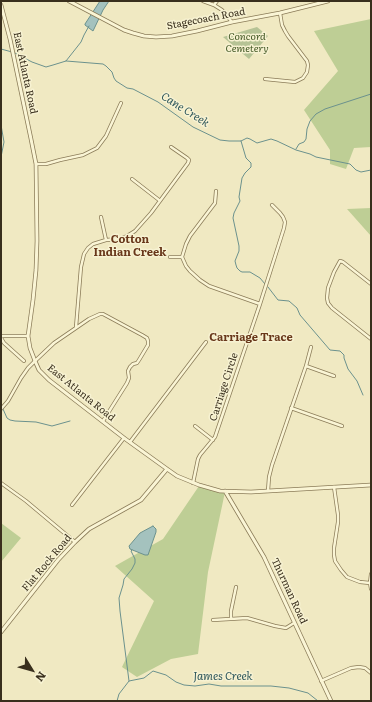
<!DOCTYPE html>
<style>
body{margin:0}
#map{position:relative;width:372px;height:702px;overflow:hidden;background:#f0e9c2;font-family:Literata,serif}
canvas{display:block}
.frame{position:absolute;inset:0;border:2px solid #392f1d;pointer-events:none}
.north{position:absolute;left:12px;top:650px;width:40px;height:40px;-webkit-text-stroke:3px #f7f2d2;paint-order:stroke;rotate:127deg;font-size:11px;font-weight:700;line-height:16px;text-align:center;color:#392f1d}
.north::after{content:'';display:block;margin:auto;width:14px;height:18px;background:#392f1d;clip-path:polygon(50% 0,100% 100%,50% 72%,0 100%)}
</style>
<div id="map">
<canvas width="372" height="702"></canvas>
<div class="frame"></div>
<div class="north">N</div>
</div>
<script>
const context = document.querySelector('canvas').getContext('2d');
context.lineJoin = 'round';
function fillPath(path, color) {
  context.fillStyle = color;
  context.fill(path, 'evenodd');
}
function shape(rows) {
  const path = new Path2D();
  for (const r of rows) {
    path.moveTo(r[0], r[1]);
    for (let i = 2; i < r.length; i += 2) path.lineTo(r[i], r[i + 1]);
  }
  return path;
}
function stroke(path, color, width, dash) {
  context.strokeStyle = color;
  context.lineWidth = width;
  context.lineCap = dash ? 'butt' : 'round';
  context.setLineDash(dash || []);
  context.stroke(path);
}
function drawText(font, color, halo, rows, align = 'center') {
  context.font = font + ' Literata,serif';
  context.lineWidth = 3;
  context.setLineDash([]);
  context.textBaseline = 'middle';
  context.strokeStyle = halo;
  context.fillStyle = color;
  for (const [text, x, y, turn = 0] of rows) {
    context.save();
    context.translate(x, y);
    context.rotate((+turn || 0) * Math.PI / 180);
    context.textAlign = isNaN(turn) ? turn : align;
    if (halo) context.strokeText(text, 0, 0);
    context.fillText(text, 0, 0);
    context.restore();
  }
}
fillPath(shape([
 [371,19,371,147,354,148,346,169,330,164,330,150,304,110,338,71,314,31],
 [371,208,371,236,347,209],
 [199,486,225,492,208,572,198,654,171,659,137,677,122,667,154,601,115,566,163,539],
 [1,523,21,538,1,562]
]), '#bece95');
fillPath(shape([
 [257,27,268,36,249,59,223,37]
]), '#b6c395');
const water = shape([
 [100,1,109,1,103,10,93,31,85,25,85,24,100,1],
 [153,526,156,529,156,532,148,555,145,555,130,549,129,546,140,533,153,526]
]);
fillPath(water, '#a4c2be');
stroke(water, '#6b918d', 1);
stroke(shape([
 [1,49,12,52],
 [15,53,32,62,46,67,53,65,66,61,81,42,84,35,89,26],
 [66,61,103,64,106,66,112,72,114,78,116,81,127,88,133,89,158,102,193,127,220,140,229,141,241,141,247,138,250,139,257,143,271,139,277,141,296,150,310,154,316,157,350,164,356,170,361,172,371,170],
 [1,125,4,142,1,157],
 [241,141,246,158,251,163,251,167,245,173,242,178,239,197,240,201,234,213,233,218,239,246,239,251,235,261,236,265,237,268,240,271,242,272,250,272,260,278,265,284],
 [296,149,299,144,304,142,306,139,307,129,310,121,316,114,325,109,371,94],
 [268,287,278,300,289,301,297,308,300,315,330,350,340,351,344,355,344,358,348,369,357,381,363,395],
 [3,409,7,418,10,420,15,421,36,422,52,426,70,421],
 [129,681,120,611,119,598,123,585,124,579,132,569,135,563,135,559,131,551,132,550],
 [117,701,119,694,129,681,144,678,153,671,166,675,176,682,184,685,195,686,209,684,221,686,271,686,289,688,308,693,318,701]
]), '#6b918d', 1);
const minor = shape([
 [203,1,214,5,222,10,232,22],
 [214,5,217,1],
 [265,79,295,82,303,78,307,72,308,65,307,61,288,36,285,31,282,25,280,13],
 [36,164,46,164,60,160,83,155,97,148,106,136,121,103],
 [132,179,159,200],
 [216,191,215,203,190,236,186,244,182,257,186,266,190,271,200,280,209,286,260,304],
 [101,217,106,240],
 [170,257,182,257],
 [371,284,343,262,340,261,334,272,328,288,327,298,328,303,332,308,371,339],
 [76,327,81,267,84,254,88,248,93,244,106,240,119,239,127,236,135,231,151,213,188,163,189,160,187,158,171,147],
 [1,336,28,336],
 [1,338,4,343,24,361],
 [306,366,334,376],
 [291,408,342,426],
 [1,409,8,401,21,378,28,368,35,361,54,343,89,319,100,314,103,314,142,335,147,338,148,341,148,345,139,360,137,363,133,364,130,367,128,371,129,378,127,383,103,421],
 [195,426,213,440],
 [130,442,206,342],
 [1,483,26,501,75,542],
 [193,483,198,459,200,455,215,437,216,434,260,304,284,228,285,222,283,217,280,213,272,205],
 [334,487,338,515,338,522,334,548,334,555,335,561,341,570,347,577,360,582,370,583],
 [268,491,269,477,272,465,306,366,311,347],
 [72,505,124,438],
 [371,574,370,583,371,589],
 [231,619,231,611,236,587],
 [213,620,247,618,275,626,286,628,294,623],
 [321,681,351,668,359,667,365,668,371,673]
]);
const tertiary = shape([
 [69,1,124,30,133,33,144,36,156,37,172,36,197,31,232,22,280,13,328,1],
 [1,5,10,39,31,139,36,164,37,241,36,270,33,300,28,336,30,348,35,361,39,370,49,380,124,438,167,469,177,476,199,485,220,491,251,492,371,485],
 [225,491,264,557,331,701],
 [1,632,58,560,75,542,89,529,141,500,167,469]
]);
stroke(minor, '#8a7b58', 4);
stroke(tertiary, '#8a7b58', 4.5);
stroke(minor, '#faf5d5', 2.5);
stroke(tertiary, '#faf5d5', 3);
drawText('10px', '#392f1d', '#f7f2d2', [
 ["Stagecoach Road",206,19,-11],
 ["East Atlanta Road",25,73,78],
 ["Carriage Circle",224,387,-72],
 ["East Atlanta Road",81,393,39],
 ["Flat Rock Road",47,563,-50],
 ["Thurman Road",289,591,65]
]);
drawText('italic 10px', '#415723', '#f7f2d2', [
 ["Concord",247,37],
 ["Cemetery",247,49]
]);
drawText('italic 11px', '#2c555a', '#f7f2d2', [
 ["Cane Creek",185,110,32],
 ["James Creek",223,677]
]);
drawText('bold 11px', '#68371a', '#f7f2d2', [
 ["Cotton",130,240],
 ["Indian Creek",130,253],
 ["Carriage Trace",251,338]
]);
</script>
